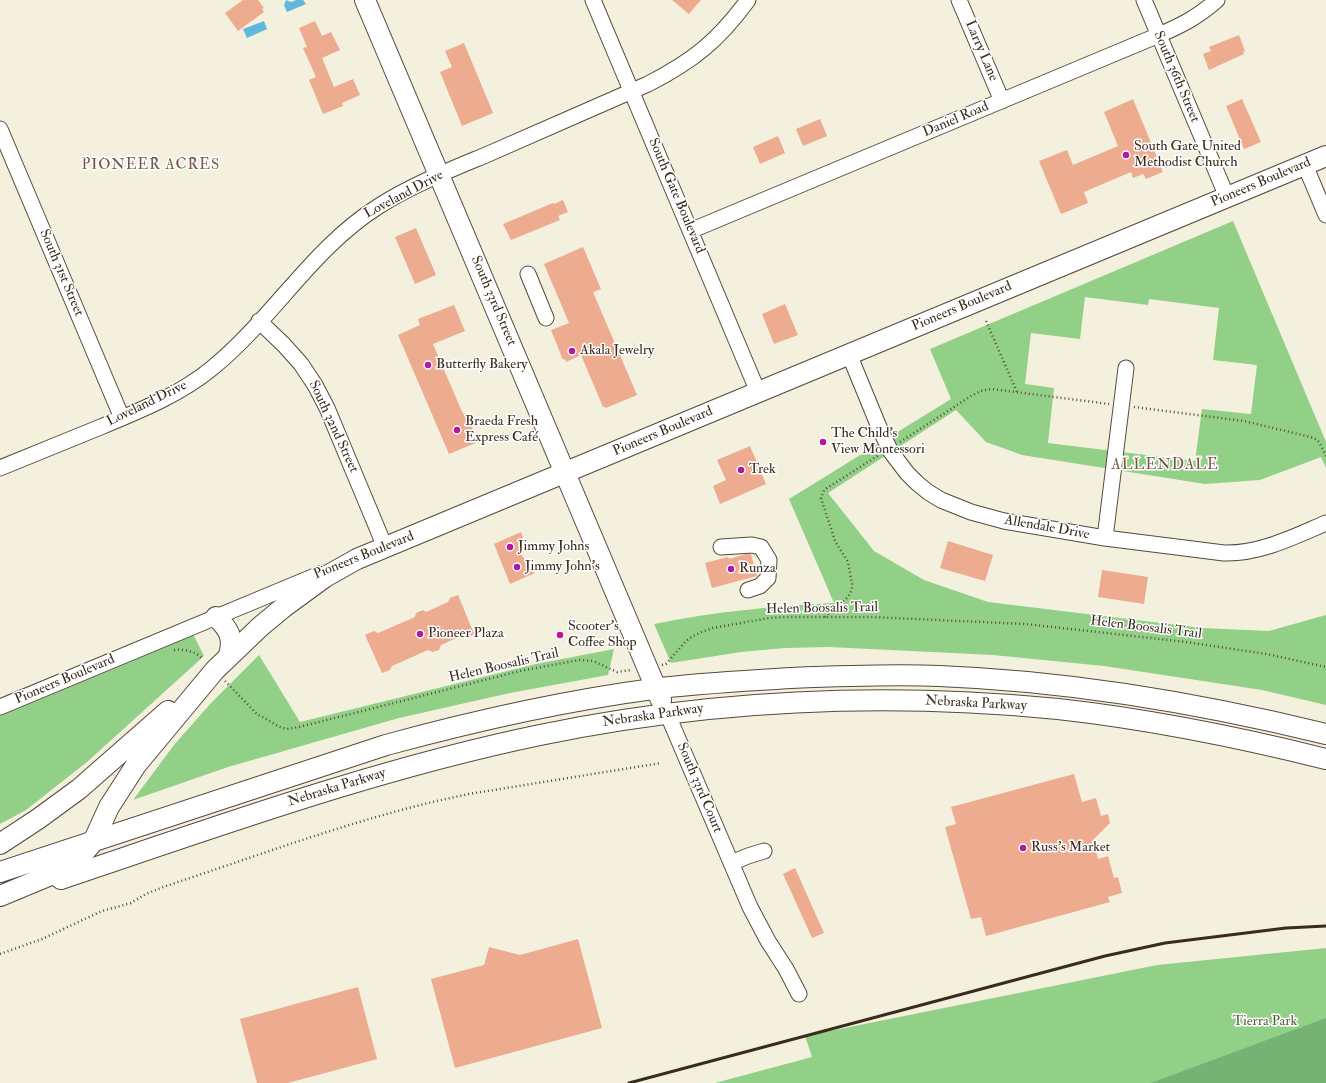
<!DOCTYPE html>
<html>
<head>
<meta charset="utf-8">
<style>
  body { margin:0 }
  canvas { display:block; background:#f4f0de }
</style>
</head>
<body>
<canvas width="1326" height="1083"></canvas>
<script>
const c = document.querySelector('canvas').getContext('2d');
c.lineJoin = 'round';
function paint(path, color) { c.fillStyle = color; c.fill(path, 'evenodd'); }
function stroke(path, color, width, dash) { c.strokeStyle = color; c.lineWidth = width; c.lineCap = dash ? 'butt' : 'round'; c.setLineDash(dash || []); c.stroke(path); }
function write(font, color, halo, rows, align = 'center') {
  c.font = font + ' "IM FELL Double Pica",serif'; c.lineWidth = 3; c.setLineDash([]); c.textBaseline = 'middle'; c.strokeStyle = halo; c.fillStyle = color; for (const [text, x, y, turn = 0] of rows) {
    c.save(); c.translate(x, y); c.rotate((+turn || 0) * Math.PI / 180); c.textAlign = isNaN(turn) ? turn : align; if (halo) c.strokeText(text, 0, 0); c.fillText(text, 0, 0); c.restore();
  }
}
paint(new Path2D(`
  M1233,221L1326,442V468L1321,457L1260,480L1205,484L1022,455L986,442L956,410L828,493L874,551L924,580L988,602L1202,628L1269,631L1326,615V705L1262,690L1104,666L993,655L829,647L785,648L741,652L671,663L654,624C713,612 774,606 834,603L789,499L951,399L930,349ZM1085,297L1148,305L1149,299L1219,308L1213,360L1257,365L1251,414L1202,409L1195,461L1048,443L1054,388L1025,384L1031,333L1080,339Z
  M190,628L204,656L87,762L26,810L0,824V707Z
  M614,649L608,675L510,693L399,718L228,767L133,800L174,745L211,703L259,655L300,722L536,664Z
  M1326,948V1083H715L812,1057L805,1036L1157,965Z`), '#92d087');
paint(new Path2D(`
  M1326,1018V1083H1151Z`), '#75b274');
paint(new Path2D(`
  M286,0L291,2L296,0H303L306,4L287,12L284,5Z
  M264,21L267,29L247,38L243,29Z`), '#62b7de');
paint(new Path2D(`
  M243,0H258L264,8L262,9L264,12L238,31L225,13Z
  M672,0H701L689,14Z
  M315,21L322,36L331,32L340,50L322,58L334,87L353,79L360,95L342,103L343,106L323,114L309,80L316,77L303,48L307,47L299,28Z
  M1239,35L1245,51L1243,52L1244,54L1209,70L1203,54L1211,51L1209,47Z
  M464,43L493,113L462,126L440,72L452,67L445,51Z
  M1133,99L1163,172L1146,179L1143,174L1133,178L1131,172L1084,192L1088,203L1061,214L1039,161L1067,150L1073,165L1118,146L1104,112Z
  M1242,99L1261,142L1244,149L1226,106Z
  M820,119L827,136L803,146L796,129Z
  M778,136L785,153L760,164L753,147Z
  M563,200L568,212L558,216L560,220L511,240L503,224L553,203L554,204Z
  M416,228L436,275L415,284L395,237Z
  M583,247L601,289L593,292L637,395L606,408L605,407H603L581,355L566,362L565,359L563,360L551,330L569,323L544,264Z
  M785,304L798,335L774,344L762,314Z
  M454,305L465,331L433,344L463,414L466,413L478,442L449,454L398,335L420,325L418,319Z
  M750,446L766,484L720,504L713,486L726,480L717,460Z
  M521,532L527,550L520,553L535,573L510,584L494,544Z
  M948,541L993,555L985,581L940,568Z
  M746,554H751L757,576L712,588L705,563L728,557L729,559Z
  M1102,570L1148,577L1144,604L1098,597Z
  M458,595L474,634L466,638L461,636L441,645L439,650L433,652L428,650L392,666L390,670L382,673L365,635L374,631L378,633L415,617L416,613L423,610L426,612L448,602L450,598Z
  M1074,774L1082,802L1096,798L1101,816L1108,814L1110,823L1093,840L1098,859L1108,856L1114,878L1118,877L1122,893L1108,897L1110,902L986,936L981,917L971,919L945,827L956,824L951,807Z
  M795,868L824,933L812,938L783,874Z
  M578,939L602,1028L455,1068L431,979L484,965L489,947L520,955Z
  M358,987L377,1059L288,1083H257L240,1019Z`), '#edab8f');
const minor = new Path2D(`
  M593,0L758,392
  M959,0L1002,101
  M1144,0L1227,197
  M0,129L122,418
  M1305,165L1326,215
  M690,231L1159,35C1182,25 1198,17 1217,0
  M528,274L546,318
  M259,321L284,345L301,364L315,385L327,408L385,547
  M849,354L879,427L891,452L907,473L917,483L928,492L941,500L971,512L1004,521L1105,538L1224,553C1260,554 1293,537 1326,523
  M0,468C34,454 69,440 103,426C141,410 179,395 211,369C272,320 312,248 379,206C412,185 450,170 486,155C540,131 594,108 648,84C693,61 718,41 748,0
  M1105,538L1126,368
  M721,547L752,545L761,547L769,560L768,578L760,586L748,590
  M0,707L322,573
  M667,713L750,907L768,941L786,969L799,994
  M731,863L748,856L764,851`);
const major = new Path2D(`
  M365,0L661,700
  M216,617C229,629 234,638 229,655
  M0,844L38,819L79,789L168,711
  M0,872L386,745C474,721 562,701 653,689C698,683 745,681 791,678C840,676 890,674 939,676C1070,681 1199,703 1326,734
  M61,879C219,826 376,769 540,735C710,700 885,692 1058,709C1148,719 1238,737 1326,759
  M0,896L53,874L67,867L81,856L93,842L109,807L136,765L215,670L261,626L284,607L325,577L357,559L1326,156`);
stroke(minor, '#57483b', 17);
stroke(major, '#57483b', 22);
stroke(new Path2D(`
  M986,321L1017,392
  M1134,407L1244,421L1294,433L1314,438L1319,442L1326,456
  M900,442L971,396L981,391L992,389L1109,404
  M825,617L848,597L852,590V584L848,562L835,541L821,498L824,490L879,455
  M174,650C185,649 195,651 203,659
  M662,665L666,664L686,641L693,636L702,632L713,628L769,618L786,617H872L1026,624L1186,642L1267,654L1326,667
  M225,681L257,714L280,727L287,729L299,727L520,671L579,660L593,661L617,672L632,670
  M0,954L42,939L102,911L131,903L146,894L166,886C266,853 365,815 469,794L661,763`), '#57483b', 2.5, [1, 3]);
stroke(minor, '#fff', 15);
stroke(major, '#fff', 20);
stroke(new Path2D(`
  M629,1083L1105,956L1165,943L1286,928L1326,926`), '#3b2a1e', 3);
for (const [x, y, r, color] of [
  [1126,155,4,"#b5179e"],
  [572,351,4,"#b5179e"],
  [428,365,4,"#b5179e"],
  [457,430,4,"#b5179e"],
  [823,442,4,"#b5179e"],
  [741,470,4,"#b5179e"],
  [510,547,4,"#b5179e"],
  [517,567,4,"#b5179e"],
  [731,569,4,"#b5179e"],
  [420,634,4,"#b5179e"],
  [560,635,4,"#b5179e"],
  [1023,848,4,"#b5179e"]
]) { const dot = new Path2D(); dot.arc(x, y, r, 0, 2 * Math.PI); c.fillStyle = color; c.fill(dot); stroke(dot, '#fff', 1.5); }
write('14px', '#3b2a1e', '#fff', [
  ["Larry Lane",981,51,67],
  ["South 36th Street",1176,77,67],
  ["Daniel Road",956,120,-23],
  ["Pioneers Boulevard",1261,183,-23],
  ["Loveland Drive",404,195,-28],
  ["South Gate Boulevard",676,196,67],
  ["South 31st Street",61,273,67],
  ["South 33rd Street",493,301,67],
  ["Pioneers Boulevard",962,307,-23],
  ["Loveland Drive",147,404,-26],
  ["South 32nd Street",333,427,65],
  ["Pioneers Boulevard",663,432,-23],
  ["Allendale Drive",1047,528,10],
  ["Pioneers Boulevard",364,556,-22],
  ["Helen Boosalis Trail",822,609,-1],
  ["Helen Boosalis Trail",1146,628,7],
  ["Helen Boosalis Trail",504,666,-13],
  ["Pioneers Boulevard",65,680,-23],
  ["Nebraska Parkway",976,704,3],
  ["Nebraska Parkway",653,716,-8],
  ["Nebraska Parkway",337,788,-17],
  ["South 33rd Court",699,788,67]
]);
write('14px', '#3b2a1e', '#fff', [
  ["South Gate United",1134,147],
  ["Methodist Church",1134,163],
  ["Akala Jewelry",580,351],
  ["Butterfly Bakery",436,365],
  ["Braeda Fresh",465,422],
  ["Express Café",465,438],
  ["The Child's",831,434],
  ["View Montessori",831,450],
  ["Trek",749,470],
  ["Jimmy Johns",518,547],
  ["Jimmy John's",525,567],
  ["Runza",739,569],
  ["Scooter's",568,627],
  ["Coffee Shop",568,643],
  ["Pioneer Plaza",428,634],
  ["Russ's Market",1031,848]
], 'left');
write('14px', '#555c3e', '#fff', [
  ["Tierra Park",1265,1022]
]);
c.letterSpacing = '1px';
write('15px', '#795746', '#fff', [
  ["PIONEER ACRES",151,166],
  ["ALLENDALE",1165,466]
]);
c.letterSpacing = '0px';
</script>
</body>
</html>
